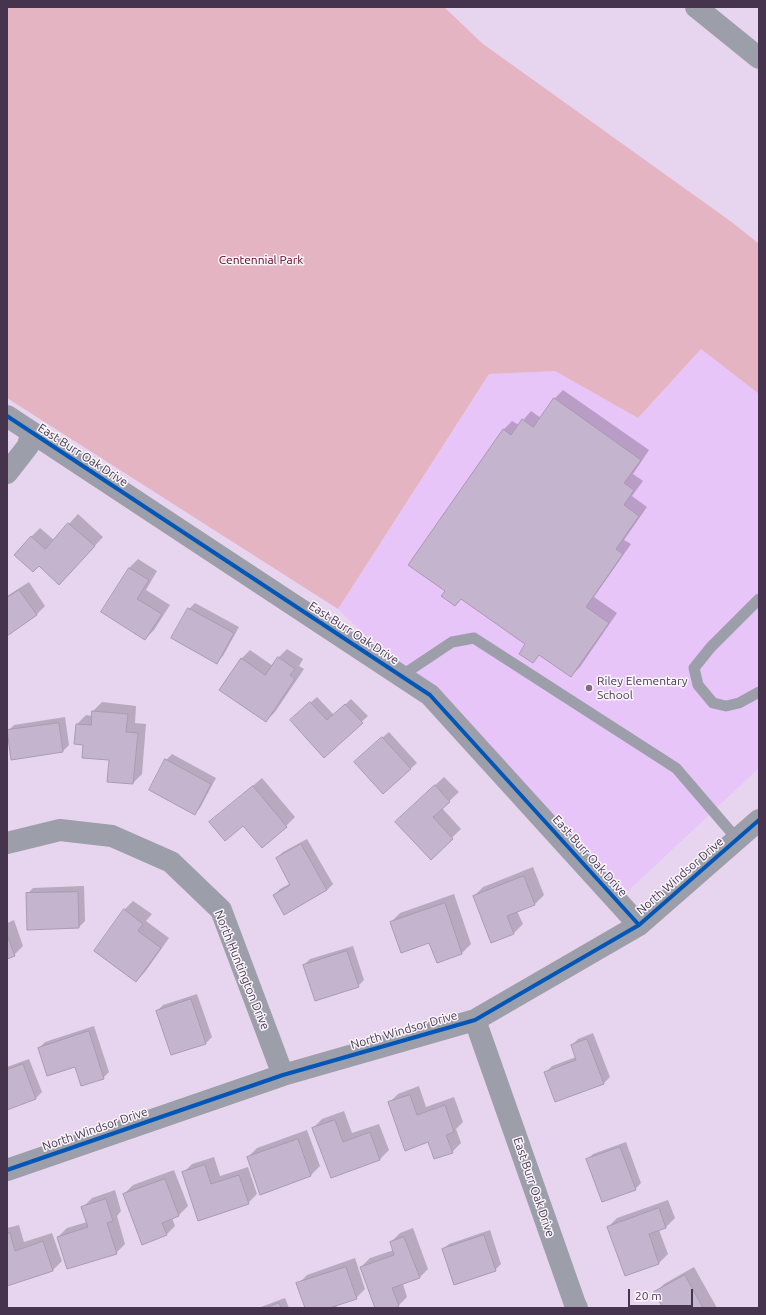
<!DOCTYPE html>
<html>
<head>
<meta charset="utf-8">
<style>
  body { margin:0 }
  #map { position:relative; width:766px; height:1315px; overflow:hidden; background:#e7d4ef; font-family:Ubuntu,sans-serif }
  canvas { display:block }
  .frame { position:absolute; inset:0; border:8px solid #46344e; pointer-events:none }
  .scale { position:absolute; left:628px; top:1289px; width:65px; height:18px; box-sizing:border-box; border:2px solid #46344e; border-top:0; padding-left:5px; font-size:12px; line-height:14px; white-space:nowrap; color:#46344e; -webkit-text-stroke:3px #fbf6fd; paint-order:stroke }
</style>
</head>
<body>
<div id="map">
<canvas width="766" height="1315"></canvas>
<div class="frame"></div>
<div class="scale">20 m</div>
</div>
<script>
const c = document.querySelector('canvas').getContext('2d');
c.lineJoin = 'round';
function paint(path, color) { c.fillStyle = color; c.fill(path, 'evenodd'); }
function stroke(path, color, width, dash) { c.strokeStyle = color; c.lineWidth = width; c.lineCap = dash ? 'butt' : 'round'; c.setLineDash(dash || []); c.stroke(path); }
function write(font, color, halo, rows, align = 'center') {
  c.font = font + ' Ubuntu,sans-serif'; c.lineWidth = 3; c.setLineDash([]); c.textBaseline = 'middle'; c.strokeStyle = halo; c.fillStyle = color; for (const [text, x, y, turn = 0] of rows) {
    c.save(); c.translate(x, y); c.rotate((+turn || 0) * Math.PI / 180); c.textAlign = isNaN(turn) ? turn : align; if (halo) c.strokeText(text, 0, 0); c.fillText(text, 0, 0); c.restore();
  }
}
paint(new Path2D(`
  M701,349L759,394V768L628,891L338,609L489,374L555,371L638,418Z`), '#e8c5f8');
paint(new Path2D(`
  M7,7H444L483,44L733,223L759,244V394L701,349L638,418L555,371L489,374L338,609L7,398Z`), '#e4b4c2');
paint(new Path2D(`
  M563,390L649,450L633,474L643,481L632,496L647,507L624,540L631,544L594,597L617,613L580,667L571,676L540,654L533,662L526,644L462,598L455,605L446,591L503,430L512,421L519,425L531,411L541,418L554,399Z
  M78,514L103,537L59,584L39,565L31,537L40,528L54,540Z
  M138,559L157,571L146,590L170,605L154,630L145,639L129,568Z
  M29,582L45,606L36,615L7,634V596Z
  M195,603L239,627L223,656L217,662L189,609Z
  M287,649L303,659L299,666L304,669L275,712L266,721L241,659L250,650L273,666L278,658Z
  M317,697L334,715L351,699L368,716L324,756L297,714Z
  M102,702L136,706L135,723L146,724L142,774L133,783L110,759L84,744L77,724L86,715L93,716V711Z
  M65,717L69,745L63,751L8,731L14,725Z
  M389,732L417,763L383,793L361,756Z
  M172,754L216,778L200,808L194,814L166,760Z
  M444,777L459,792L442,808L461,829L431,858L405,813Z
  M262,778L295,817L286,826L243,824L220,814Z
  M307,839L333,884L327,890L274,895L280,889L291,883L277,858L283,852Z
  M533,867L544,895L535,904L517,911L523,924L514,933L492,942L474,896L483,887Z
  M84,886L85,921L79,927L27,894L33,888Z
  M454,894L471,944L462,953L430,941L391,922L400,913Z
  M133,901L152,914L146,921L169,938L145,972L136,981L124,910Z
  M14,920L23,946L14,955L7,958V923Z
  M353,946L364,980L358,986L304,965L310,959Z
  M197,994L212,1037L206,1043L157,1011L163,1005Z
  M94,1026L109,1072L103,1078L39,1048L45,1042Z
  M593,1033L610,1077L604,1083L546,1072L552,1066L576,1057L572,1045L578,1039Z
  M29,1059L42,1092L36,1098L7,1109V1067Z
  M419,1086L426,1107L454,1097L463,1122L456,1129L461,1143L452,1152L429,1141L389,1103L398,1094Z
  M344,1111L352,1133L379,1124L389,1150L380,1159L331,1177L313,1128L322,1119Z
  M307,1130L320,1166L311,1175L248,1157L257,1148Z
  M626,1142L641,1183L635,1189L587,1160L593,1154Z
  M214,1157L220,1176L248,1167L257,1194L248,1203L183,1173L192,1164Z
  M174,1170L188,1206L179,1215L172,1218L175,1226L166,1235L124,1194L133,1185Z
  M115,1190L121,1211L117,1216L125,1244L116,1253L58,1237L67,1228L87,1222L83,1207L92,1198Z
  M668,1200L675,1218L666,1227L659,1230L668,1254L659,1263L608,1227L617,1218Z
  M19,1225L24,1242L52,1233L62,1261L53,1270L7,1285V1228Z
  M413,1228L428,1269L419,1278L403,1284L407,1297L398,1306L392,1308H376L361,1267L370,1258L394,1250L391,1242L400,1233Z
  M490,1230L501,1264L495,1270L443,1249L449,1244Z
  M355,1258L365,1289L356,1298L336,1304L337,1308H306L298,1284L307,1275Z
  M694,1267L717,1308H664L655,1293L664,1284Z
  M285,1298L289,1308H258Z`), '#0003');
const building = new Path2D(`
  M554,398L641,460L624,483L634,490L624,505L639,516L616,549L623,554L586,607L609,623L571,677L539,655L533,663L519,654L525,644L461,599L455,606L441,596L445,591L408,565L503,429L511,435L522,419L533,427Z
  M68,523L95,546L59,585L39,566L33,572L14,555L31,536L45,549Z
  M129,568L149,580L137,599L162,614L145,640L101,612Z
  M19,590L37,615L7,636V598Z
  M188,608L234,633L217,664L171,638Z
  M278,657L295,669L290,675L295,679L266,722L219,690L241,658L265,675Z
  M310,702L327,720L345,704L363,723L324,758L290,720Z
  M92,711L128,714L126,732L138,733L133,784L107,782L109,760L82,758L83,745L74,744L76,724L91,725Z
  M59,723L63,752L11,760L7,730Z
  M382,737L411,769L383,794L354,762Z
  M165,759L211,784L195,815L149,790Z
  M435,785L450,802L433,817L453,839L431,860L395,822Z
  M253,786L287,827L262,848L243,826L225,841L209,822Z
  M301,844L327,890L284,915L273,895L290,885L276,858Z
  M524,876L535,905L507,916L514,934L491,943L473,896Z
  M78,892L79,928L27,930L26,893Z
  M445,903L462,954L437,963L429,943L401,953L390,922Z
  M124,909L143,924L138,931L161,948L136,982L94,951Z
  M7,935L15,956L7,959Z
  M347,951L359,987L315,1001L303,965Z
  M191,999L206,1044L171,1055L156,1011Z
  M89,1031L104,1079L81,1086L75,1067L47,1076L38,1048Z
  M587,1039L604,1084L555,1102L544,1072L576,1060L571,1045Z
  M23,1064L36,1099L7,1110V1070Z
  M410,1095L417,1115L445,1105L454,1132L446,1135L453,1153L434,1159L428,1142L405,1151L388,1102Z
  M335,1120L343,1142L370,1132L380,1160L331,1178L312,1128Z
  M298,1139L311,1176L260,1195L247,1157Z
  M620,1147L636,1190L602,1202L586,1159Z
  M205,1165L211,1184L239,1175L249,1204L198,1221L182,1172Z
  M165,1179L179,1216L162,1223L167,1235L142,1245L123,1194Z
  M106,1199L113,1221L107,1223L117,1254L67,1269L57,1237L88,1227L81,1207Z
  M659,1208L666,1228L649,1234L659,1264L625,1276L607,1227Z
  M10,1233L15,1251L43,1241L53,1271L7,1286V1234Z
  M484,1235L496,1271L454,1285L442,1249Z
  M404,1237L420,1278L392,1288L399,1306L395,1308H375L360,1267L394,1255L390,1242Z
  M346,1267L357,1299L329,1308H305L296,1283Z
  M685,1275L703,1308H663L654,1292Z
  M279,1303L281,1308H266Z`);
paint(building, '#c5b4cd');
stroke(building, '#aa9ab1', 1);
stroke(new Path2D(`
  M759,599L711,647L694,668L698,685L713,703L726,706L739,703L759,692
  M401,676L452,642L474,638L676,768L737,839`), '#9c9ea9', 11);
stroke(new Path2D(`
  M696,7L759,58
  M7,416L430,695L639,925
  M7,473L28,446L31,433
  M7,843L60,830L112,836L171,862L221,910L283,1075
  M475,1020L575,1304L577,1308
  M7,1170L283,1075L475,1020L639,925L759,820`), '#9c9ea9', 22);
stroke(new Path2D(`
  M7,416L430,695L639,925
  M7,1170L283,1075L475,1020L639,925L759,820`), '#0057b8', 4);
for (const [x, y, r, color] of [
  [589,688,4,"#7e6c86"]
]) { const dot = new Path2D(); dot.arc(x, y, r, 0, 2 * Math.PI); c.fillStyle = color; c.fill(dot); stroke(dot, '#fbf6fd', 1.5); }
write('12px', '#560018', '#fbf6fd', [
  ["Centennial Park",261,260]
]);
write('12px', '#46344e', '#fbf6fd', [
  ["East Burr Oak Drive",83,455,33],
  ["East Burr Oak Drive",354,633,33],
  ["East Burr Oak Drive",590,856,48],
  ["North Windsor Drive",680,876,-41],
  ["North Huntington Drive",242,970,68],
  ["North Windsor Drive",404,1030,-16],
  ["North Windsor Drive",95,1129,-19],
  ["East Burr Oak Drive",534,1187,71]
]);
write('12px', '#46344e', '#fbf6fd', [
  ["Riley Elementary",597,681],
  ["School",597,695]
], 'left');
</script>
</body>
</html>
